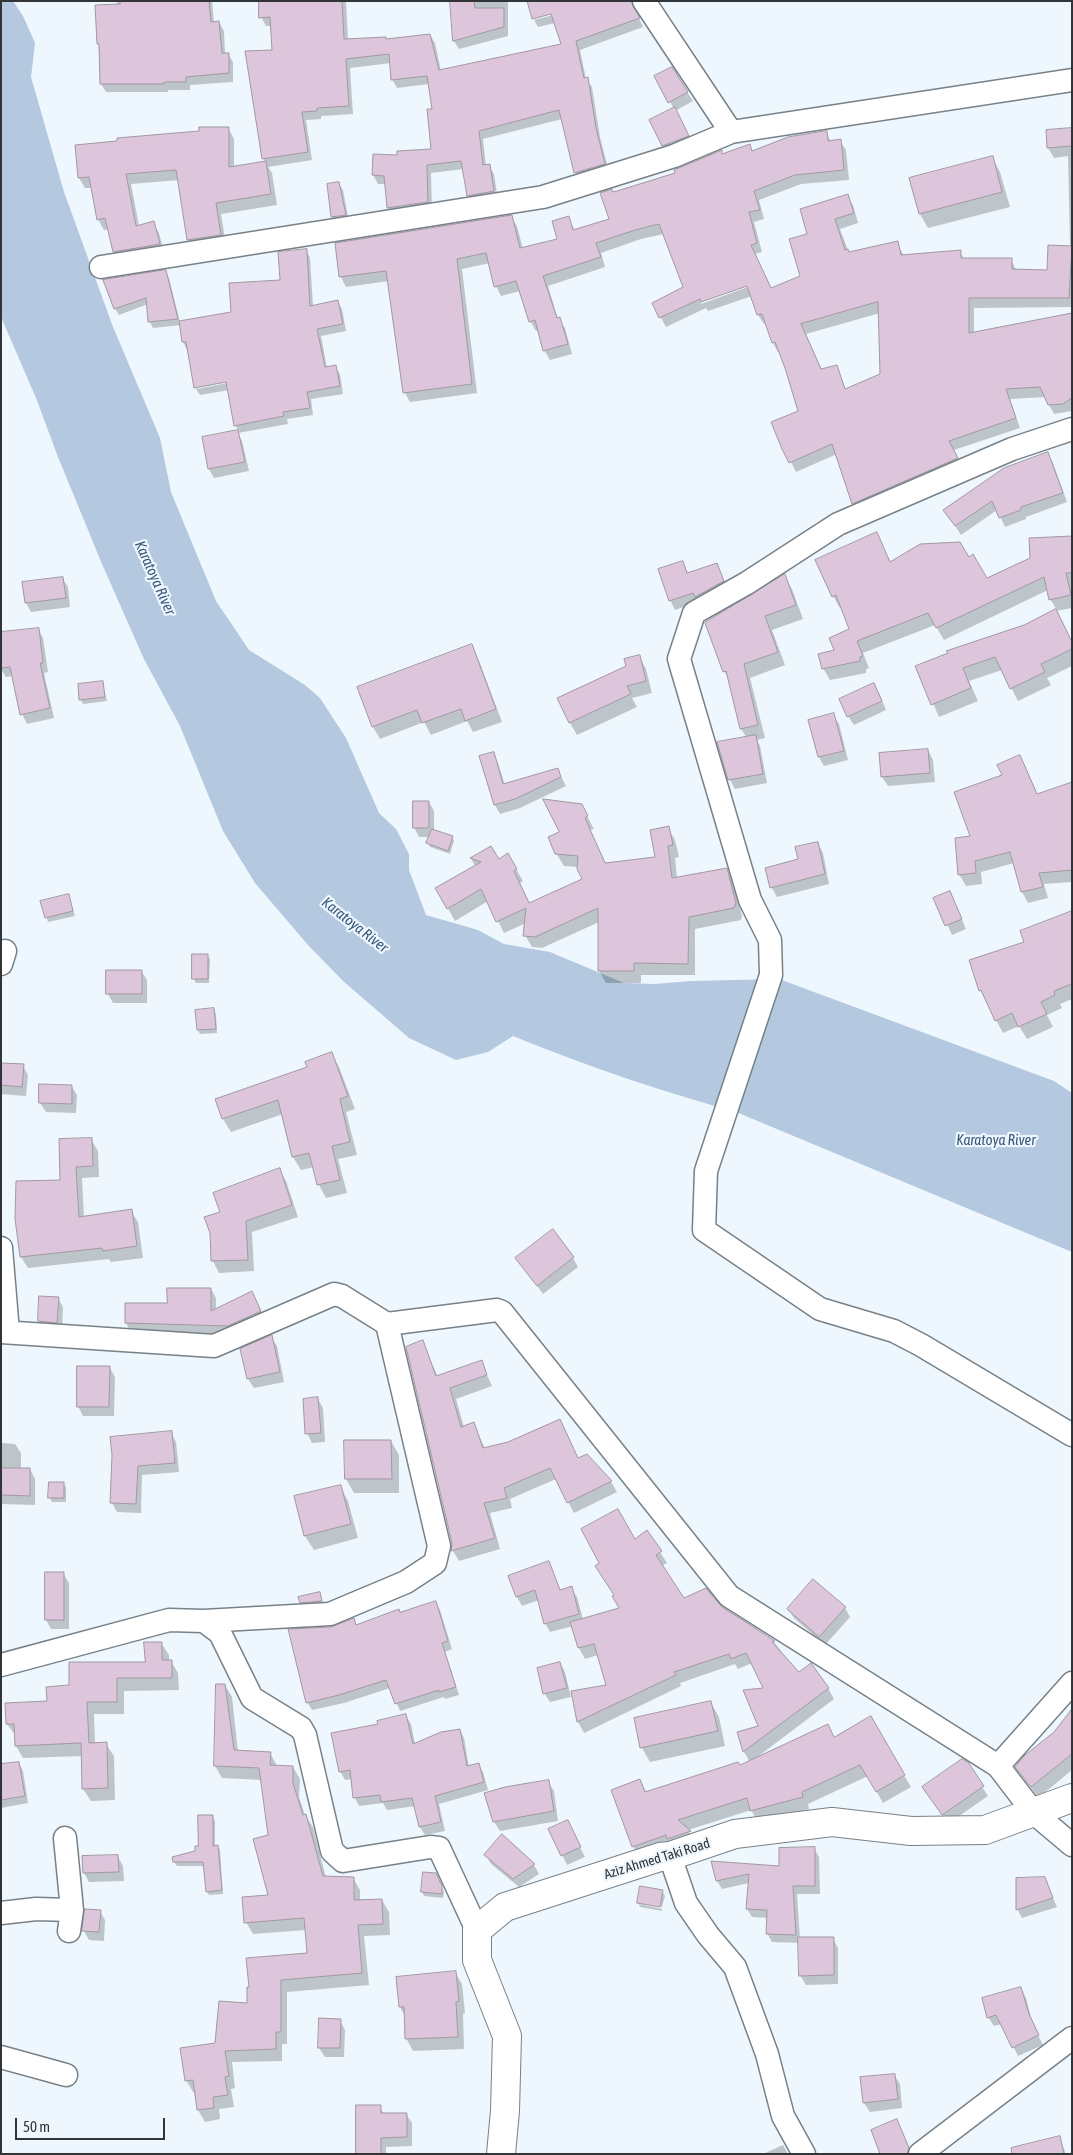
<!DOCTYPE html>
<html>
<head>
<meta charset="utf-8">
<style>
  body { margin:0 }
  #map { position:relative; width:1073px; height:2155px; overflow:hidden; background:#eef7fd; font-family:"Asap Condensed",sans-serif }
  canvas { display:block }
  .frame { position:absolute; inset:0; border:2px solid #313538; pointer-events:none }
  .scale { position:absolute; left:15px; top:2118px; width:150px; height:22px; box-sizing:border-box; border:2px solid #313538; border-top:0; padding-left:6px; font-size:15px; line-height:18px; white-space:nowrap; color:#313538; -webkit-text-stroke:4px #eef7fd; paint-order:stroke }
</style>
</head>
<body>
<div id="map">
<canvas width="1073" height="2155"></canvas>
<div class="frame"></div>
<div class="scale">50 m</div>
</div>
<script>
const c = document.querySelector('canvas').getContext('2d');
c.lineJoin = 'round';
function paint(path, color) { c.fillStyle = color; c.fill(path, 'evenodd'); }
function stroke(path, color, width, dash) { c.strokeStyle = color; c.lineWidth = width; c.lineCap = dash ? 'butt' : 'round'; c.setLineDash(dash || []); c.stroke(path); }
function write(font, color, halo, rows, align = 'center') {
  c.font = font + ' "Asap Condensed",sans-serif'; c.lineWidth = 4.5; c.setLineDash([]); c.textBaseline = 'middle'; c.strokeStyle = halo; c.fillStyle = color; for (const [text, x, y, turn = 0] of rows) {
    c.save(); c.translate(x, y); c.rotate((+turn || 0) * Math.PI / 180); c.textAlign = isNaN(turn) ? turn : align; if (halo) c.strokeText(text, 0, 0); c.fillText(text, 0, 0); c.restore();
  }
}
paint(new Path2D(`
  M1,1H13L23,16L35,43L31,77L64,192L113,327L160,438L171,492L216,601L249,650L305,685L320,698L346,738L379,813L396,829L409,854V870L426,915L478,930L504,944L550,952L624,983L654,984L691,981L779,979L1054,1081L1072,1093V1252L736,1112C661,1091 586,1066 513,1036L488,1052L456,1060L409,1038L343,981L308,945L255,883L223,831L180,726L144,659L102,564L58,457L36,398L1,317Z`), '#b4c8e0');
paint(new Path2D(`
  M117,1H212L214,23L219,22L224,31L225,54H228L233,62V82L190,85V90H168V92H106L101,84L96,6H116Z
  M260,1H346L348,40H386L430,35L435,43L441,71L562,45L555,23L538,27L534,20L557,14V11L534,18V19L528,1H631L643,27L580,50L586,79L592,87L600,137L609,172L580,181L576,173L562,119L483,139L486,166H489L494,174L498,200L473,204L468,195L464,169L431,173L432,210L393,216L388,208L386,184H378L373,175L374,155L398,156L433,150V110L429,84L397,88L392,79L391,63L350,68L353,114L321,116V119L306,120L312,160L268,167L272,173L277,205L221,214L226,245L194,250L188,240L179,180L131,184L139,226L153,223L159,233L165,255L120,262L114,251L109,229L104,230L98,219L92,188H85L79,178L228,128L234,139V167L265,162L263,158L274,51L271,26H266L261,17Z
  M451,1H508V36L459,49L454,41Z
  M656,77L687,92L693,101L675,111L693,145L668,155L663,146L674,109Z
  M1072,130V307L974,308V333L1072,314V411L1054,414L1045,397L1010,399L1020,428L954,450L963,468L858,513L853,503L837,454L796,472L791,462L800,411L780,352H778L773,343L766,323L764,324L758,315L752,296L708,311L706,308L666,327L653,303L685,288L664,234L641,239L601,253L605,267L548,286L558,319L565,328L572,354L550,360L544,350L539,330L536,331L530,321L520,291L501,296L496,286L490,263L462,269L477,393L410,402L405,393L389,281L346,287L341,277L336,244L511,217L517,226L523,249L559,240L569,218L575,231L611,220L613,194L677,174L721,152L723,155L749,146L753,152L826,132L831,142L840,141L846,150L849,180L801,184L759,200L764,219L754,222L762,252L755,254L772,289L802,276L809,235L847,196L853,205L858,223L840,229L849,253L897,243L904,256L960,252L964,259H1011L1016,270L1049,271L1070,247L1068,156L1054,158L1048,148ZM752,283L753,285L701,304V301ZM880,313L882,375L846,390L836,366L822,370L806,334Z
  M992,157L1000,172L1010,207L928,228L920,214Z
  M338,183L343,190L349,222L337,224L332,217L328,185Z
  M306,250L310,258L313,306L338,302L342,309L346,331L321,336L327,368L335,367L340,374L343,394L311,399L313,415L287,419L288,424L238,433L242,441L249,471L214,478L209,469L203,438L239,431L235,425L229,390L200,395L196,389L233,382L232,380L196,386V389L187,350L183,342L181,325L153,328L150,322L148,304L119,315L115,309L165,271L169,278L180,322L232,313L281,281Z
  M1047,453L1053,463L1067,502L1026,517V519L1005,527L997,510L961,535L945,510Z
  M876,534L891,563L969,558L986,580L1072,538V608L1056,611L1072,642V666L1047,678L1051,685L1018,701L1002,670L969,681L978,701L939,717L917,667L1024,626L1057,610L1050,599L1048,590L944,640L935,625L863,653L869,668L866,669V673L830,680L823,668L851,630L842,607L840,608L833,596L817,560Z
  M682,562L688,573L717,564L728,591L675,610L670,600Z
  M784,576L792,589L803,619L772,630L785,665L750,678L765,738L757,740L760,746L767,783L735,789L730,780L747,738L741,729L730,681L724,671Z
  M62,578L68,587L70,607L31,612L26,603Z
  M38,629L43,638L48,672L44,673L54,718L27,724L22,714L13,676L6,677L1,669V634Z
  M471,646L478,658L502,722L473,732L467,721L431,735L424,722L380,739L373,727Z
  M639,656L646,669L652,693L632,698L637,707L577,735L570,723Z
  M102,682L107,701L83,704L81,700Z
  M879,693L886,710L854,725L848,716Z
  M833,715L839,724L848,760L824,766L819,757L810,721Z
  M928,750L933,760L935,782L888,786L882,777Z
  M493,753L498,763L505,785L557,769L566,786L520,808L500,814L495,805Z
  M1020,756L1038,795L1072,783V882L1044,884L1048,898L1028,903L1022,892L1014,863L981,872L982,884L966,886L959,874L972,837L1003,776Z
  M429,802L434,811V831L452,837L454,841L450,854L430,847L428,843L430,837H419L414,827Z
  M581,805L594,829L590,830L606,864L657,858L668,828L675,840L679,857L675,858L677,878L726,869L733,881L742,916L741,920L695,929V975H641V983H606L599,971V922L542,948L532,947L525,935L526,923L504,933L488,901L455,921L437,889L476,867L471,859L491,848L498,860L508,855L523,881L520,883L530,904L584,880L579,867L564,866L556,853L560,833Z
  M818,843L823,853L829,884L777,897L772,888Z
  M950,892L966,929L952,935L935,898Z
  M70,900L75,916L48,922L42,902Z
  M1072,915V999L1060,1004L1062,1008L1047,1015L1053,1027L1027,1039L1019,1026L1003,1033L980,990L971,961L1026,943Z
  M207,955L210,959L209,983H196L193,978Z
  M141,971L147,980V1003H113L108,994Z
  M214,1010L216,1014L217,1033L200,1034L198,1030Z
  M331,1054L339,1067L355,1109L346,1112L357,1155L338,1159L347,1193L326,1198L319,1185L314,1167L301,1170L293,1157L283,1114L231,1132L223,1119L217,1099L309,1068Z
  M1,1064L23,1066L28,1075L26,1096L1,1094Z
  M40,1086H71L77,1095L76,1113L46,1112L40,1103Z
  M91,1139L98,1151L99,1177L82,1178L84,1217L131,1211L138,1222L143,1258L111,1262L109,1259L28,1268L21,1257L17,1219L61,1181Z
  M279,1170L286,1181L298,1217L252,1232L254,1271L219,1273L213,1261L211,1233L221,1212Z
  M517,1258H573L578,1267L543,1294Z
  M211,1289L216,1298V1310L256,1302L265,1321L233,1335L131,1332L126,1323V1304L168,1305Z
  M58,1298L63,1307L62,1331L44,1330L39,1321Z
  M271,1337L277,1346L284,1382L254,1388L248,1379L242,1350Z
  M422,1342L438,1377L481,1362L492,1386L456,1399L464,1427L474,1424L485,1449L509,1443L560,1421L578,1460L587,1456L611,1482L617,1492L574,1513L556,1479L510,1499L512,1508L490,1513L500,1549L459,1561L453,1551V1543Z
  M110,1368L115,1377L114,1416H83L78,1406Z
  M318,1399L323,1408L325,1442L312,1443L307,1433Z
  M171,1433L176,1442L179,1472L142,1475L141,1513L117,1512L112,1503L113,1455Z
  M346,1441H391L399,1455V1493H354L346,1479Z
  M1,1443L15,1444L21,1453V1469H30L35,1479V1505L1,1504Z
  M63,1483L66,1487V1502H52L50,1498Z
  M340,1486L348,1501L358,1538L314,1550L305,1536Z
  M647,1532L667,1563L661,1566L683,1600L721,1608L774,1642L798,1673L828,1688L834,1699L756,1758L835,1739L870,1718L911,1787L883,1803L868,1776L808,1804L809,1809L758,1822L751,1810L688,1830L696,1843L640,1858L633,1846L640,1781L647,1793L740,1767L750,1762L744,1752L738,1733L759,1727L765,1689L752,1663L738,1669L735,1664L680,1683L681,1686L584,1733L578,1722L573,1692L607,1686L598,1655L585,1659L579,1648L573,1626L550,1632L545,1623L539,1600L522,1606L517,1597L549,1563L561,1591L571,1588L577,1597L583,1619L621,1609L635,1540Z
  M63,1573L69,1583V1629H51L46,1620Z
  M319,1593L324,1605L303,1606L301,1602Z
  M435,1602L440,1610L452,1649L445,1652L459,1695L445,1699L444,1697L400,1711L390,1688L344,1703L312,1710L307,1702L331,1628L353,1620L357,1626Z
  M845,1608L850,1617L825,1645L794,1618L788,1609Z
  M161,1643L169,1655V1661H171L178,1673L179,1690L124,1691V1714H94L95,1744H106L114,1756L115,1800L91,1801L83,1789V1756L23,1758L16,1746V1736L7,1724L48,1702L71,1687L146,1663Z
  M560,1663L565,1672L571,1697L550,1702L544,1693Z
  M218,1685H225L232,1697L238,1752L270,1753L277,1766L293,1767L300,1779L299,1797L305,1815L313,1827L326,1878H353L360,1890V1901L382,1900L389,1912L390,1935L364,1936L369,1985L287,1992V2044H282V2061L232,2062L235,2088L231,2089L234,2107L219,2109L220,2119L205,2122L198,2110L196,2092H193L186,2080L248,2004L308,1954L306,1930L253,1934L246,1922L269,1896V1836L262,1780L222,1778L215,1766Z
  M711,1703L719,1717L725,1746L650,1762L642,1748L635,1719Z
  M1072,1711V1770L1038,1798L1017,1767L1055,1733Z
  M406,1716L411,1724L415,1744L460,1730L464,1738L469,1767L478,1764L483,1772L488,1790L439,1804L445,1831L425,1835L420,1827L416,1806L387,1810L383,1803L359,1806L355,1798L352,1779L345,1780L340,1771L380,1725Z
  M19,1763L23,1771L28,1803L1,1808V1765Z
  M967,1763L988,1796L949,1823L929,1796Z
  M548,1782L554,1791L558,1821L500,1831L494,1822Z
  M212,1816L215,1821V1847L218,1846L220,1850L223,1894L209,1895L207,1891L205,1866H177L174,1862L196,1852Z
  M550,1830H571L585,1857L567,1865Z
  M814,1848L819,1857L820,1894H797L800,1939H833L838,1948V1984L806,1985L800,1975V1943L772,1942L767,1933L768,1918L752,1917L747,1909L749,1883L722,1889L717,1881L713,1862L781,1867Z
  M486,1855L534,1865L539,1874L519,1887L491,1864Z
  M118,1857L123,1866L124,1881L89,1882L84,1873Z
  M1044,1878L1057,1907L1022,1918L1017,1909Z
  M438,1879L444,1892L443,1898L424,1896L422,1892Z
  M662,1891L665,1896L662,1907L639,1902V1904L662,1909V1911L640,1907L638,1902Z
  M100,1911L105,1920L104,1941L89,1940L84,1931Z
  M455,1972L462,1984L465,2013L463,2014L464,2049L413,2051L406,2038L405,2016L400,2007L397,1979Z
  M1021,1988L1026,1998L1033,2025L1043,2045L1018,2056L1002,2024L994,2026L988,2017Z
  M340,2020L345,2030L344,2057H325L319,2048Z
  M894,2075L900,2084L902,2108L870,2112L864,2103Z
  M380,2107L384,2114H406L412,2123V2146L386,2147V2154H357Z
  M897,2121L912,2154H882Z
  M1059,2137L1066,2154H1032Z
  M783,2145L788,2154H763Z`), '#0003');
const building = new Path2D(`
  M120,1H209L211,22L219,21L222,53H229V73L186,77V82H164V84H100L99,44H97L95,5L120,4Z
  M259,1H342L344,39L386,37V39L430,34L439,70L561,44L551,14L532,19L527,1H631L640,18L576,41L584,78L588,77L596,128L605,164L574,173L559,110L479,131L483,165L490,164L494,191L467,196L461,161L427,165L428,202L387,208L384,176L372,175L373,154L397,155V151L431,149L427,109H432L427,76L391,80L389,54L346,59L349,106L317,108V111L302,112L308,152L262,159L245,51L272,50L270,17L259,18Z
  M450,1H474L475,8H504V27L453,41Z
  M672,67L688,92L668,103L654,76Z
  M675,107L689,136L662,146L649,120Z
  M199,127H229V167L266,161L271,194L216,203L221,235L187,240L176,170L126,174L136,226L154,221L160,244L113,252L105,218L97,220L89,177L78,178L75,145L117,141V138L199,131Z
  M1072,128V146L1047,148L1046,130Z
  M827,131L828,141L841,139L844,170L795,175L754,191L760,210L749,212L757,243L751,245L771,288L800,276L789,239L807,234L800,209L848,194L854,213L835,219L845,250L848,249L849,252L898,241L901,255L961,250V258H1012V269L1047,270L1048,245L1072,246L1069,298H969V333L1072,313V398L1063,404L1048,405L1040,387L1006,389L1016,418L949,441L958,458L852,504L832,444L789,463L782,449L771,422L798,411L785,368L775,342L772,343L762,314L757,315L747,286L701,302L700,299L659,318L652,303L683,287L659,224L635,230L596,243L601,257L543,276L557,318L560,317L568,344L543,351L535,320L529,322L516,281L494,287L486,253L457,259L472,384L403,393L386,271L339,277L335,243L512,215L520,248L557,239L552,221L569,216L573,230L609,219L600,193L612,189V192L617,191L675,173L674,170L722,150V154L750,144L752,151L788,137ZM878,302L880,374L845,389L837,365L821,369L801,324Z
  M993,156L1002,192L919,214L909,178Z
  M339,182L346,215L331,217L327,184Z
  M307,249L310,306L338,300L343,324L317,329L325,367L336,365L340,386L307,392L310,408L283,412L284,416L234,426L226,382L194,388L186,342H182L179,321L231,312L229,283L280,280L278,252Z
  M166,270L178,319L148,322L146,298L114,309L103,280Z
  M238,430L245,462L208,469L202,437Z
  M1048,452L1063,493L1021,507V510L999,518L992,501L955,526L943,510L1004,468Z
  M877,532L890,562L920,544L960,542L969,557L973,554L987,578L1030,558L1029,538L1072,536V573H1066L1071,595L1049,600L1044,577L936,628L928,613L857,641L863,656L860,657V661L822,669L818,654L834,650L829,638L849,629L836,595L832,597L815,560Z
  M683,561L687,573L717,563L724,581L695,597L693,593L669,601L658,569Z
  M785,574L796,605L765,616L778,652L744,664L758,725L740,729L726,671L723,672L705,623Z
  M63,577L66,598L25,603L22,582Z
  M1056,609L1072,642V649L1041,664L1045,672L1010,689L995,657L963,668L971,688L931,705L915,666L948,653L946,651L1024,625Z
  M39,628L43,663H40L50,708L20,715L10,667L1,668V632Z
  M472,644L496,709L465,721L461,709L422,723L417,710L372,727L357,687Z
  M640,655L646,681L627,686L631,694L569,723L557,698L626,666L624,659Z
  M103,681L105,697L79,700L78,684Z
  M874,683L882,701L847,717L839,699Z
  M834,713L844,751L818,757L808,720Z
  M756,735L763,774L728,780L717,742Z
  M928,749L930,773L881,777L879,753Z
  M494,752L503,784L558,768L561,777L515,799L494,805L479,756Z
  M1020,755L1037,794L1072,782V870L1039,873L1043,887L1021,892L1010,852L975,861L976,873L958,875L955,838L970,836L954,792L1002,775L997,765Z
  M543,799L582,804L588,816L585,818L605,863L655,857L650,830L669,826L673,845L668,846L672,878L727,868L736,903L734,908L689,917L688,964L634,963V971H598V908L535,937L523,936L526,908L496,922L481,889L447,909L435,888L481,862L470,858L491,846L499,859L508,853L517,869L514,871L529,903L582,879L577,869L578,856L555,854L548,837L559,832Z
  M413,801H429V828H413Z
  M432,829L453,836L448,851L426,843Z
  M818,842L825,874L770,888L765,868L798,859L795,847Z
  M950,891L962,919L945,926L933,898Z
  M69,894L73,911L45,918L40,901Z
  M1072,911V984L1054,991L1055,995L1041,1002L1047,1014L1018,1027L1012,1013L995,1021L981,990L979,991L969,960L1024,942L1020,931Z
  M192,954H208V979H192Z
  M106,970H142V994H106Z
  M214,1008L216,1029L197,1030L195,1010Z
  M332,1052L348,1096L340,1099L350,1142L332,1146L340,1180L317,1185L309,1153L292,1157L278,1100L222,1119L215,1099L307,1067L305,1062Z
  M1,1063L24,1064L22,1087L1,1085Z
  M39,1084L72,1085V1104L39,1103Z
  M92,1138L93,1166L76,1167L79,1217L132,1209L137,1246L103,1251L102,1248L20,1257L15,1219L16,1181L60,1180L59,1139Z
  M280,1168L292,1205L246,1221L248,1260L211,1261L210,1233L204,1217L220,1212L213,1193Z
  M553,1229L574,1257L537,1286L515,1258Z
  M167,1288H211V1311L252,1291L261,1311L228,1326L125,1323V1303H167Z
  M39,1296L59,1297L57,1323L38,1321Z
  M272,1335L280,1372L247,1379L240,1349Z
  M423,1340L436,1376L482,1360L487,1375L450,1388L461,1427L474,1422L483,1448L508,1442L560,1419L578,1458L587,1454L612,1481L567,1503L550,1468L504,1488L507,1498L484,1503L495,1538L451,1551L452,1543L406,1347Z
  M77,1366H110L109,1407H77Z
  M318,1397L321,1433L305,1434L303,1399Z
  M172,1431L175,1463L138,1466L136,1504L110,1503L112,1455L110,1437Z
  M344,1440H391L392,1479H345Z
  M1,1468H30V1496L1,1495Z
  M49,1482H64V1498H48Z
  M341,1485L351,1524L304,1536L294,1496Z
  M618,1509L635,1539L647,1530L662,1551L656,1555L684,1598L706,1588L722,1607L775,1641L772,1642L799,1672L811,1663L829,1688L743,1752L737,1732L758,1726L743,1690L763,1688L746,1653L731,1659L729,1654L674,1672L676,1675L577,1722L571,1691L606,1685L594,1644L578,1648L570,1622L619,1608L612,1596L614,1595L595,1566L599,1563L581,1529Z
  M549,1561L560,1590L572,1586L579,1614L544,1624L535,1590L516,1597L508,1576Z
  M45,1572H64V1620H45Z
  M813,1579L846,1607L819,1637L787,1609Z
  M320,1592L322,1601L300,1603L298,1597Z
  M436,1601L448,1641L442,1643L456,1687L439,1692V1690L395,1704L386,1680L339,1695L306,1703L288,1629L331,1627L354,1618L356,1625L399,1609L400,1612Z
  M144,1642H162V1660H172V1678H117V1702H87L89,1743L107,1742L108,1788L82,1789L81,1743L15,1746L14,1724H6L5,1703L47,1701L46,1687L69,1685V1662H145Z
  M560,1662L567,1688L543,1694L537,1668Z
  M216,1684H225L234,1750L271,1752L270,1765L293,1766V1783L303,1815L306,1814L323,1876L354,1877V1900L382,1899L383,1924L358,1925L362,1973L281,1980V2032H276V2049L225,2051L229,2076L225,2077L228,2095L213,2097L214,2108L197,2110L193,2080L185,2081L180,2048L215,2043L219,2001L247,2003V1987H249L246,1958L307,1953L304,1918L244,1923L242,1897L268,1895L253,1839L268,1835L259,1768L214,1766Z
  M711,1701L718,1731L640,1748L634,1718Z
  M1072,1709V1754L1031,1787L1015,1767L1024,1756L1054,1732Z
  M406,1714L413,1744L441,1732L460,1729L467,1766L479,1763L484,1782L435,1796L441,1822L419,1827L412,1798L381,1802L380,1795L353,1798L350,1770L339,1772L331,1733L378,1724L377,1721Z
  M871,1716L905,1775L876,1792L860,1765L802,1792L803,1797L750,1811L747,1798L678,1820L691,1831L667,1839L666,1835L632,1847L611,1790L640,1779L645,1792L738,1762L740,1765L828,1724L834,1737Z
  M962,1759L968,1762L984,1786L942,1815L922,1787Z
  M19,1762L25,1796L1,1800V1764Z
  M549,1780L554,1811L493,1822L484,1793L505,1787Z
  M198,1815H213V1846L218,1845L222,1890L206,1892L203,1862H173L172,1857L195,1851V1846H198Z
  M568,1820L581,1847L561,1856L548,1829Z
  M502,1834L535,1864L513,1879L484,1855Z
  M815,1847V1886H793L796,1935L766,1934L767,1910L746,1909L749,1874L716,1881L711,1861L779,1866V1848Z
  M118,1855L119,1872L83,1873L82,1856Z
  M423,1872L436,1873L442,1886V1894L421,1892Z
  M1045,1877L1053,1898L1016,1910V1878Z
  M640,1886L663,1890L660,1907L637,1903Z
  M85,1909L101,1910L99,1932L82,1931Z
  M798,1937H834V1975L799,1976Z
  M456,1971L459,2001L456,2002L458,2037L405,2039L404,2007H399L396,1977Z
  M1021,1987L1029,2014L1039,2035L1012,2048L996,2015L987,2018L982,1998Z
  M319,2018L341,2019L340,2048H318Z
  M895,2074L898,2099L863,2103L860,2077Z
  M356,2105H381V2113H407V2137L381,2138V2154H356Z
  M897,2119L909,2148L907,2154H880L871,2130Z
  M1060,2136L1064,2154H1012L1011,2148Z`);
paint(building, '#ddc5db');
stroke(building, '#a198a0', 1);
const minor = new Path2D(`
  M644,1L731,132
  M101,267L543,197L674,156L731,132L1072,80
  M1072,429L1012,449L838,524L747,583L694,613L679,659L750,900L770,940L771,975L706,1171L704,1230L820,1309L894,1331L921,1345L1072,1435
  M1,964L5,951
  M1,1248L8,1332
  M1,1332L214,1346L334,1294L342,1296L387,1324L497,1310L502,1312L729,1596L998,1766L1034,1813L1072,1845
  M204,1621L330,1614L406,1582L435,1563L439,1546L387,1324
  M1,1665L169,1620L204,1621L220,1633L252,1698L301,1728L305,1735L332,1851L343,1861L430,1847L439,1848L477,1930
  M998,1766L1072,1683
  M65,1838L72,1910L69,1931
  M670,1856L686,1903L708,1935L735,1967L767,2054L783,2116L804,2154
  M1,1913L36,1909L72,1910
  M1,2057L66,2075
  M920,2154L1072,2038`);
const tertiary = new Path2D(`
  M501,2154L505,2111L507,2036L477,1960V1930L505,1907L660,1857L670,1856L735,1834L832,1822L911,1831L985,1830L1072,1798`);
stroke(minor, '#778188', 25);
stroke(tertiary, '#778188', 30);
stroke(minor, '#fff', 22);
stroke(tertiary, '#fff', 28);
write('14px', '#313538', '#eef7fd', [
  ["Aziz Ahmed Taki Road",657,1859,-17]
]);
write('italic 15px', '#38577b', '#eef7fd', [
  ["Karatoya River",155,578,66],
  ["Karatoya River",355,925,38],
  ["Karatoya River",996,1140]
]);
</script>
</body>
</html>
